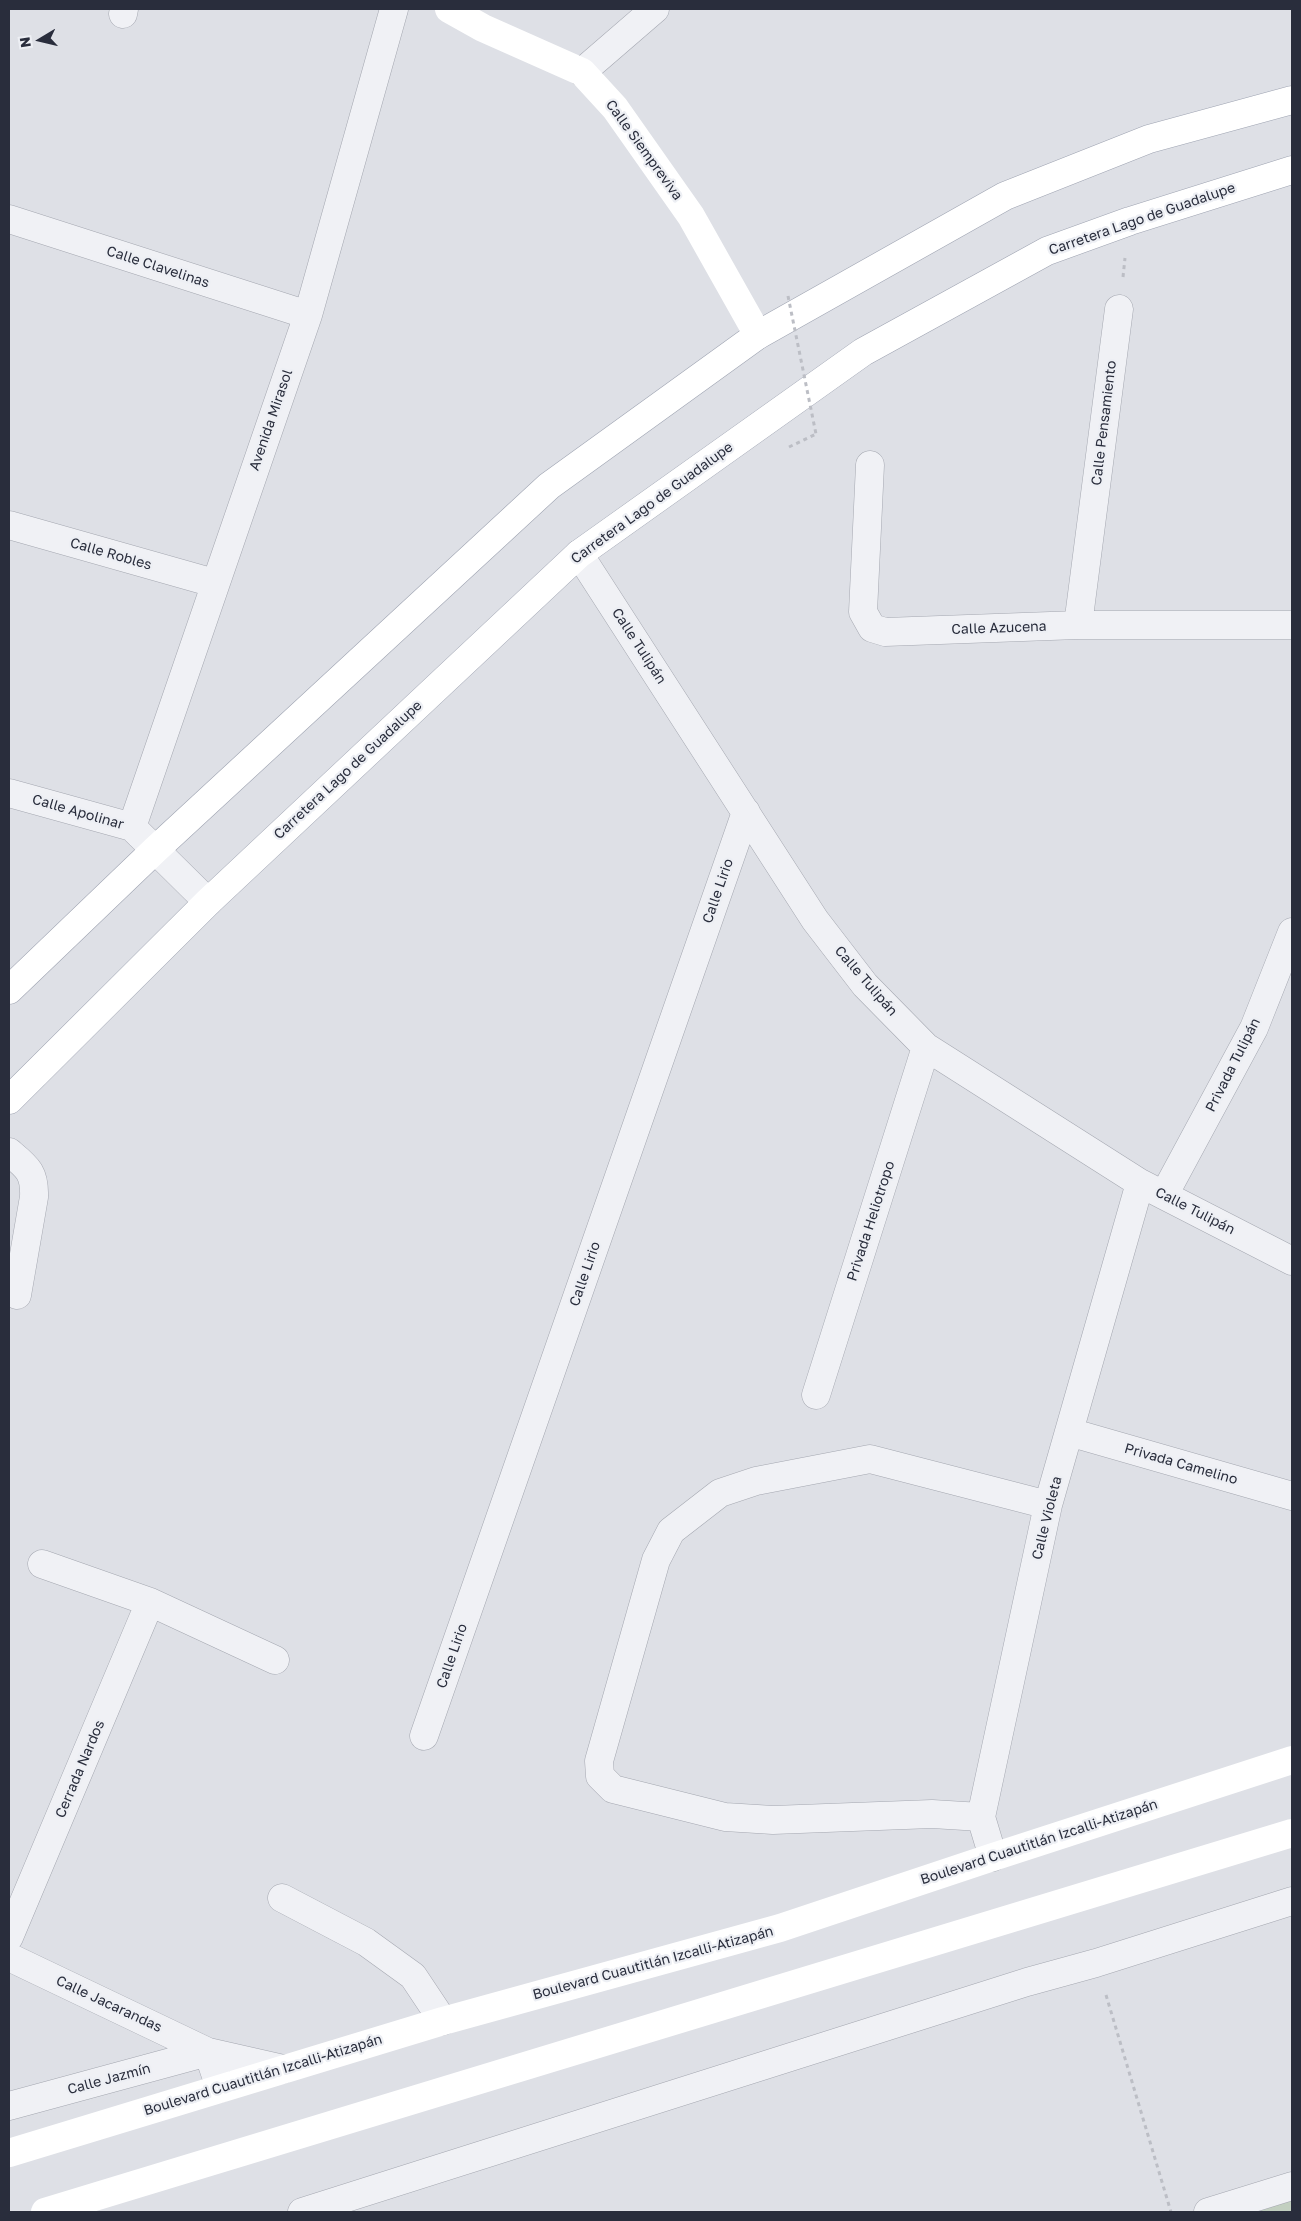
<!DOCTYPE html>
<html>
<head>
<meta charset="utf-8">
<style>
  body { margin:0 }
  #map { position:relative; width:1301px; height:2221px; overflow:hidden; background:#dee0e6; font-family:"Golos Text",sans-serif }
  canvas { display:block }
  .frame { position:absolute; inset:0; border:10px solid #292d3c; pointer-events:none }
  .north { position:absolute; left:15px; top:15px; width:50px; height:50px; -webkit-text-stroke:4px #edeff4; paint-order:stroke; rotate:261deg; font-size:14px; font-weight:700; line-height:20px; text-align:center; color:#292d3c }
  .north::after { content:''; display:block; margin:auto; width:18px; height:22px; background:#292d3c; clip-path:polygon(50% 0,100% 100%,50% 72%,0 100%) }
</style>
</head>
<body>
<div id="map">
<canvas width="1301" height="2221"></canvas>
<div class="frame"></div>
<div class="north">N</div>
</div>
<script>
const c = document.querySelector('canvas').getContext('2d');
c.lineJoin = 'round';
function paint(path, color) { c.fillStyle = color; c.fill(path, 'evenodd'); }
function stroke(path, color, width, dash) { c.strokeStyle = color; c.lineWidth = width; c.lineCap = dash ? 'butt' : 'round'; c.setLineDash(dash || []); c.stroke(path); }
function write(font, color, halo, rows, align = 'center') {
  c.font = font + ' "Golos Text",sans-serif'; c.lineWidth = 4.5; c.setLineDash([]); c.textBaseline = 'middle'; c.strokeStyle = halo; c.fillStyle = color; for (const [text, x, y, turn = 0] of rows) {
    c.save(); c.translate(x, y); c.rotate((+turn || 0) * Math.PI / 180); c.textAlign = isNaN(turn) ? turn : align; if (halo) c.strokeText(text, 0, 0); c.fillText(text, 0, 0); c.restore();
  }
}
paint(new Path2D(`
  M1292,2200V2212H1247Z`), '#c2cfc0');
const street = new Path2D(`
  M123,14L124,9
  M582,72L655,9
  M9,219L308,315
  M870,465L863,612L872,628L885,632L1078,625H1292
  M9,525L214,583
  M579,554L815,920L865,985L926,1047L1140,1183L1292,1261
  M1078,625L1119,309
  M9,793L132,827L208,902
  M132,827L308,315L394,9
  M9,1152C27,1167 35,1172 34,1197L17,1295
  M1164,1195L1254,1028L1292,932
  M816,1395L926,1047
  M1069,1432L1292,1496
  M42,1564L150,1602L275,1660
  M424,1736L746,812
  M981,1817L932,1814L773,1820L725,1817L613,1789L600,1776L599,1761L656,1560L671,1531L720,1493L756,1481L870,1459L1048,1505
  M993,1857L981,1817L1048,1505L1140,1183
  M282,1898L366,1942L413,1976L443,2021
  M9,1937L150,1602
  M9,1957L208,2052L283,2069
  M9,2106L208,2052L220,2088
  M302,2212L1027,1982L1096,1963L1292,1901
  M1208,2212L1292,2186`);
const primary = new Path2D(`
  M9,990L155,850L549,486L758,335L1005,196L1149,139L1292,100
  M9,1100L208,902L579,554L863,352L1047,251L1130,221L1292,170`);
stroke(street, '#a4a7b0', 29);
stroke(primary, '#9ea3b1', 29);
stroke(new Path2D(`
  M1123,277L1125,258
  M789,447L816,434
  M1106,1995L1171,2212`), '#bcbec5', 3, [4, 4]);
stroke(street, '#f0f1f5', 28);
stroke(new Path2D(`
  M449,9L483,28L582,72L615,108L691,216L758,335
  M9,2153L443,2021L780,1928L993,1857L1292,1760
  M45,2212L1292,1833`), '#fff', 28);
stroke(primary, '#fff', 28);
stroke(new Path2D(`
  M788,296L816,434`), '#bcbec5', 3, [4, 4]);
write('14px', '#292d3c', '#edeff4', [
  ["Calle Siempreviva",644,150,54],
  ["Carretera Lago de Guadalupe",1142,219,-19],
  ["Calle Clavelinas",158,267,18],
  ["Avenida Mirasol",271,420,-71],
  ["Calle Pensamiento",1104,423,-83],
  ["Carretera Lago de Guadalupe",652,503,-36],
  ["Calle Robles",111,554,16],
  ["Calle Azucena",999,628,-2],
  ["Calle Tulipán",639,646,57],
  ["Carretera Lago de Guadalupe",348,770,-43],
  ["Calle Apolinar",78,812,16],
  ["Calle Lirio",718,891,-71],
  ["Calle Tulipán",866,981,49],
  ["Privada Tulipán",1233,1065,-63],
  ["Calle Tulipán",1195,1211,27],
  ["Privada Heliotropo",871,1221,-72],
  ["Calle Lirio",585,1274,-71],
  ["Privada Camelino",1181,1464,16],
  ["Calle Violeta",1047,1518,-76],
  ["Calle Lirio",452,1656,-71],
  ["Cerrada Nardos",80,1769,-67],
  ["Boulevard Cuautitlán Izcalli-Atizapán",1039,1842,-18],
  ["Boulevard Cuautitlán Izcalli-Atizapán",653,1963,-15],
  ["Calle Jacarandas",109,2004,25],
  ["Boulevard Cuautitlán Izcalli-Atizapán",263,2075,-17],
  ["Calle Jazmín",109,2079,-15]
]);
</script>
</body>
</html>
